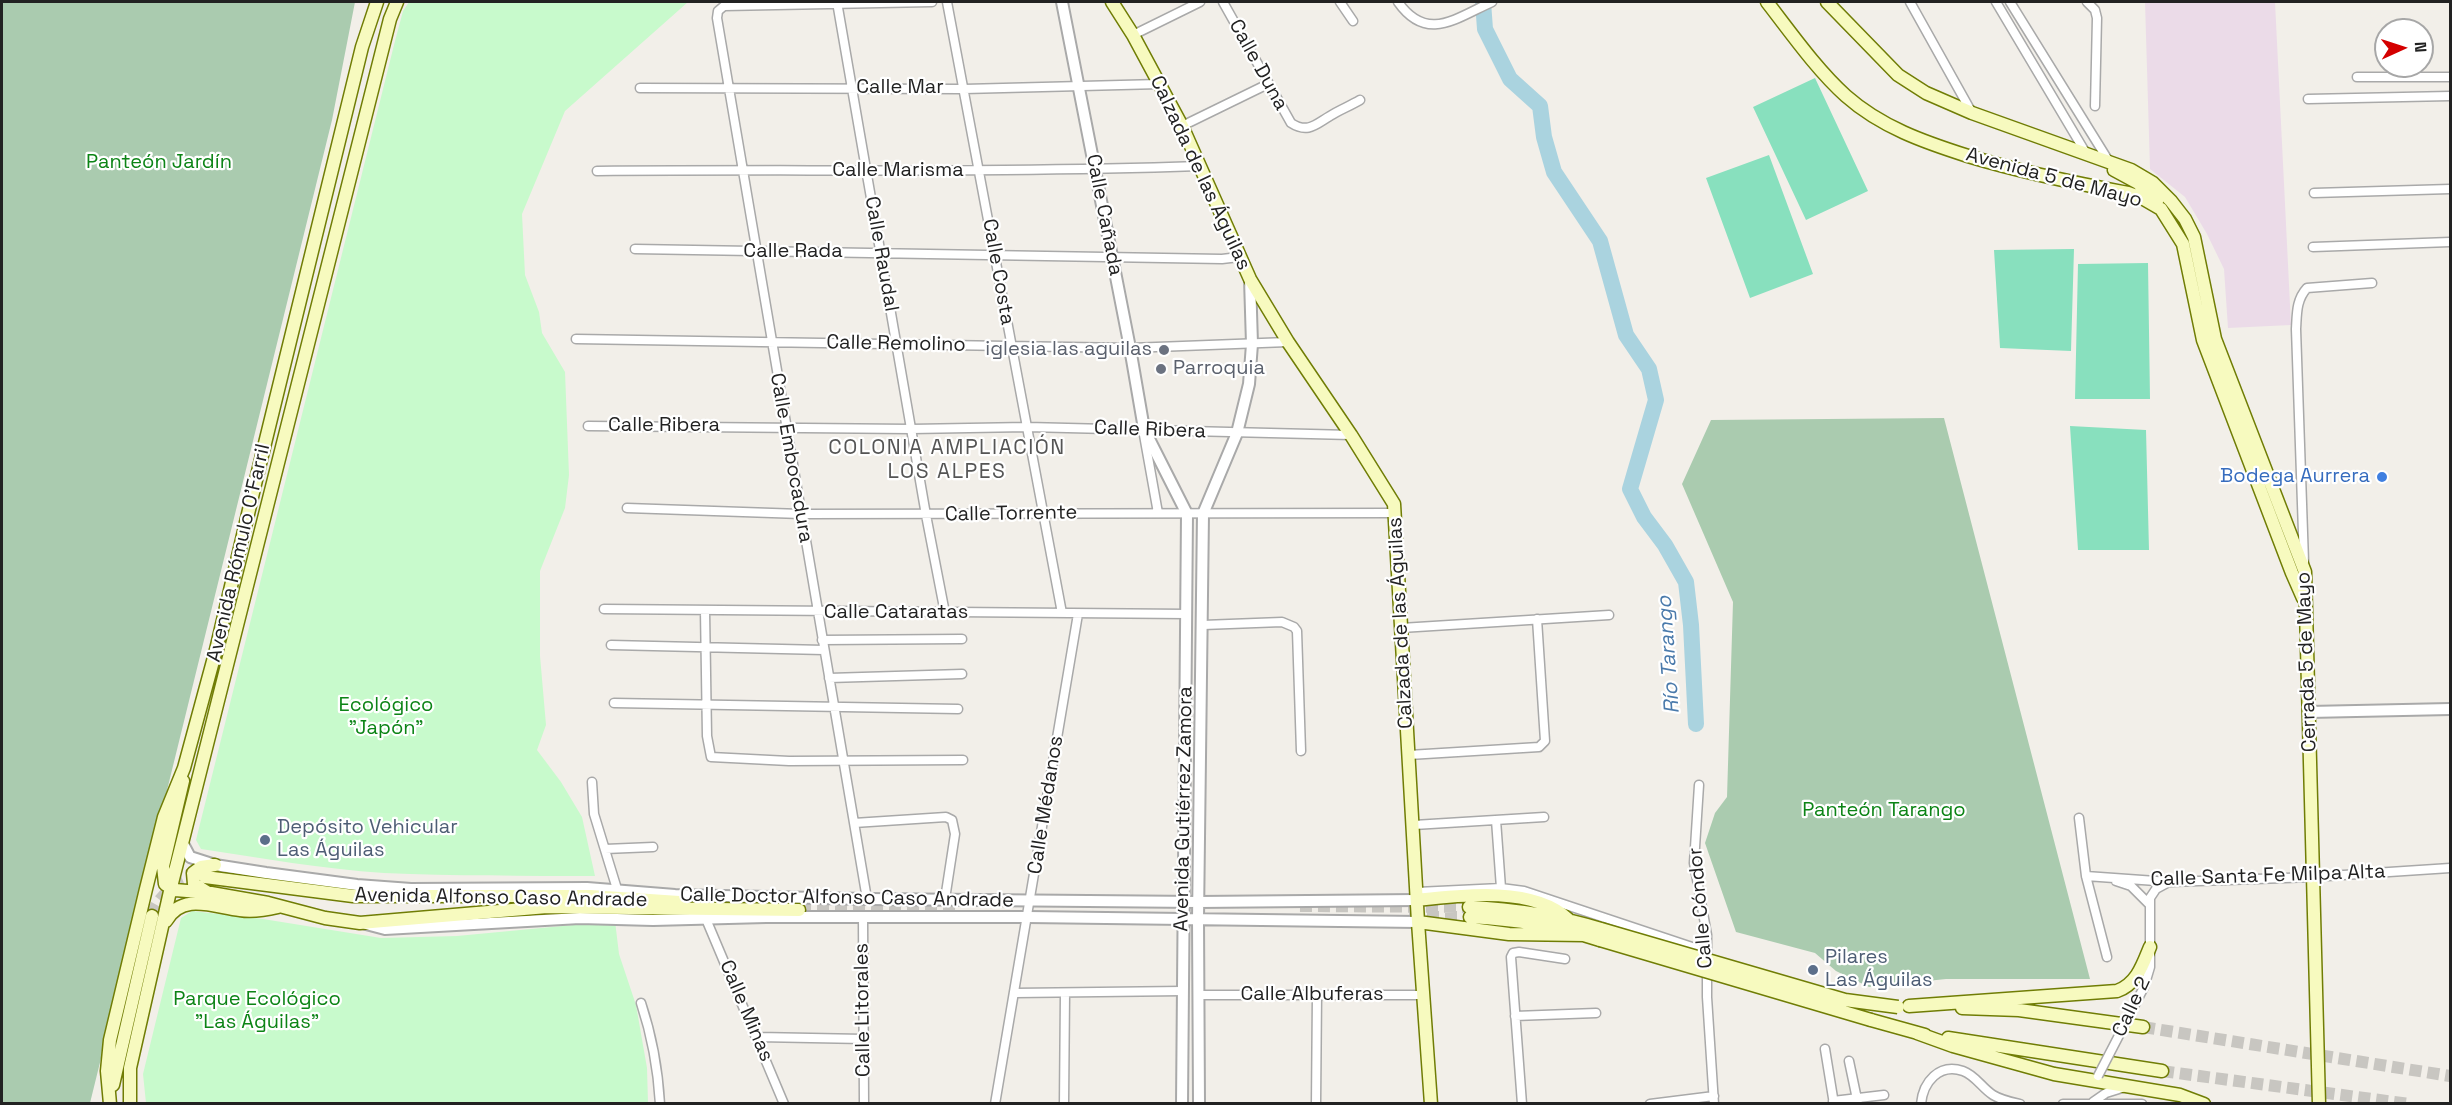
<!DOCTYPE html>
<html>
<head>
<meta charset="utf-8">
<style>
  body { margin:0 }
  #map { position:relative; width:2452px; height:1105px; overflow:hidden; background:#f2efe9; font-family:"Space Grotesk",sans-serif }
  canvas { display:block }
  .frame { position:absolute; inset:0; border:3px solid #222; pointer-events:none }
  .north { position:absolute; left:2374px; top:18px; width:60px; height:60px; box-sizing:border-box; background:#fff; border:2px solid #a7a7a7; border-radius:50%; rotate:87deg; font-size:16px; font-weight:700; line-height:24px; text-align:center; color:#222 }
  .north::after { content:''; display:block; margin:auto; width:21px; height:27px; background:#d40000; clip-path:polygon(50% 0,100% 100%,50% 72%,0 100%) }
</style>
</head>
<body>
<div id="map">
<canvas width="2452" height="1105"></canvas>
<div class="frame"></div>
<div class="north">N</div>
</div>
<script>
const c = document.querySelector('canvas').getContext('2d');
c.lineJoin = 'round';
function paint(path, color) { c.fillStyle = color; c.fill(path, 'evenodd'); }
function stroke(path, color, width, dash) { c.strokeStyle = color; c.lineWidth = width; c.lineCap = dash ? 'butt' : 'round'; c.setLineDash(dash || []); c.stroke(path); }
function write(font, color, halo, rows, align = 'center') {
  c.font = font + ' "Space Grotesk",sans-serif'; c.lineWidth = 4.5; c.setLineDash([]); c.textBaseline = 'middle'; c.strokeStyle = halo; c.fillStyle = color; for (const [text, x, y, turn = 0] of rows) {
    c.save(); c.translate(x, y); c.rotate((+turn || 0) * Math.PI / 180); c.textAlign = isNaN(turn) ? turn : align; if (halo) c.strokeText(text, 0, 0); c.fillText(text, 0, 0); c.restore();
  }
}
paint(new Path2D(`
  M2145,2H2275L2291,325L2228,328L2224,269L2207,234L2185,197L2150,169Z`), '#ebdbe8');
paint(new Path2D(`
  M2,2H355L332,120L90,1103L2,1104Z
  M1944,418L2090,979H1946L1869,987L1836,971L1815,953L1736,932L1705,843L1715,813L1727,797L1733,602L1682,484L1711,420Z`), '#aacbaf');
paint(new Path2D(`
  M409,2H688L565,111L522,214L525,275L539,312L542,333L565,372L569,475L565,508L540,571V656L546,725L537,750L561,782L582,817L595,876C525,876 454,876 384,873C322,869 262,858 201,849L196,840L395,41L403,11Z
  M192,911L263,919L381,938L457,936L615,921L619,954L636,1005L647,1068L648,1103H146L143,1074L181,918Z`), '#c8facc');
paint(new Path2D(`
  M1815,78L1868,191L1806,220L1753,107Z
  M1769,155L1813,274L1750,298L1706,178Z
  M2074,249L2071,351L2000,348L1994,250Z
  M2148,263L2150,399H2075L2078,264Z
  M2070,426L2146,430L2149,550H2078Z`), '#88e0be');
stroke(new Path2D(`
  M1483,2L1485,29L1510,79L1540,106L1544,137L1554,172L1600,241L1626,335L1649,369L1656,400L1630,489L1644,517L1665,545L1686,582L1691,625L1696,724`), '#aad3df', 16);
stroke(new Path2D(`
  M1300,906L1469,907
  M799,910L957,912
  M152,916C158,893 180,880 203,877
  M1409,917H1470
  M2143,1027L2450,1076
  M2162,1071L2410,1104`), '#c8c6c1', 12, [12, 6]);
const minor = new Path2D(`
  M837,2L926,515L945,613
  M947,2L1062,613
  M1223,2L1291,123C1308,134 1316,124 1330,116C1339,110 1350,106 1360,100
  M1340,2L1353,21
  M1398,2C1427,43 1456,18 1492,2
  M1910,2L1972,113
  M1996,2L2087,155
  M2010,2L2108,160
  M2087,2L2095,10L2097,18L2095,106
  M1133,35L1200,2
  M2357,77H2450
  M640,88L964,89L1160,84
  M2308,99L2450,96
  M1182,126L1268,84
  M597,171C798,169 998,173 1199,166
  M2314,193L2450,189
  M2313,247L2450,242
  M635,249L1222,259L1239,257
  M576,339L1130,348L1288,342
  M588,426L911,429L1027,427L1351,435
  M1144,435L1158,513
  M627,508L801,514L1395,513
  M2304,562L2296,329C2297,314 2296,300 2307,288L2372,283
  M604,609L1187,614
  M705,611L707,736L711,757L789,761L963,760
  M1203,625L1282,622L1294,627L1297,631L1301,751
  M1401,628L1609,615
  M822,640L962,639
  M611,645L824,650
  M829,678L962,674
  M614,703L958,709
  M1409,755L1539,747L1545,741L1537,619
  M592,782L594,814L617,889
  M1699,785L1694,863L1707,935V997L1714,1104
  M2079,818L2086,876L2107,957
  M1496,820L1501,888
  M854,823L946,817L952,820L955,834L945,899
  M1414,825L1544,817
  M605,849L653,847
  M2086,876L2170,882L2313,877L2450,868
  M2116,881L2131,886L2149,904
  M1417,892L1501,888L1524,891L1707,952
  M867,899L717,18L718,11L724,6L932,2
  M863,917L864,1104
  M706,919L784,1104
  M2144,987L2150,967V898L2156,889L2167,883
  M1015,993L1183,991
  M1199,995H1424
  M641,1003C652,1036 658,1069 660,1104
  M1515,1016L1596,1013
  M758,1037L864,1039
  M1825,1049L1834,1104
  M1849,1061L1858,1104
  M1833,1101L1884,1095
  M2093,1102L2106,1093L2122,1088
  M995,1104L1078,614
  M1064,1104L1065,993
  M1316,1104L1317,994
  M1522,1104L1511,957L1513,953L1519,952L1565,959
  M1650,1104L1714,1096
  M1921,1104C1923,1082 1939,1063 1963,1071C1975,1075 1982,1088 1993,1095C2001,1100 2011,1102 2020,1104
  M2063,1104H2142`);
const tertiary = new Path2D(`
  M1062,2L1130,348L1144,429L1187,514L1182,1104
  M2309,712L2450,709
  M182,842L190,857L215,865L266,873L357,885L411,889L587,888L675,895L867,899L1198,902L1417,900
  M366,924L385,929L580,918L653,920L766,917H1028L1418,922
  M1199,1104L1198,919L1203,514L1237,433L1249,384L1252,344L1250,279`);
const secondary = new Path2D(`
  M1112,2L1133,35L1182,126L1250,279L1288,342L1351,435L1394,504L1418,922L1431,1104
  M1767,2C1791,33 1817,70 1846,96C1881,127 1924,142 1968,156C2021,172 2074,183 2128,193L2142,198L2161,209L2183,244L2203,340L2292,573L2303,598
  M1827,2L1898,75L1926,93L1972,113L2131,170L2153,183L2171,201L2185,219L2194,237L2215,339L2305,572L2319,1104
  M2114,170L2138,183L2157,202
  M183,781L163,866L165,884L175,890L211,893L268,903L325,918L360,923L547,907L799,910
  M205,877L353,896H590L679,902
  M207,892L194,884L193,873L201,867L215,865
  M1417,900C1462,895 1533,886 1568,919
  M1469,907C1515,909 1558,916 1601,929
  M1470,917C1518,920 1554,925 1600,940
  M166,921C182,892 214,907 240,910C252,912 265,910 278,907
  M1418,922L1509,934L1585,935
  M1909,1006L2117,991C2137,984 2143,964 2150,947
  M1962,1008L2019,1010L2143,1027
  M1871,1020L1925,1035
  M1917,1033L1953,1046L2054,1074L2180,1095L2204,1104
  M1948,1038L2162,1071
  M113,1085L152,916
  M110,1104L107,1071L110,1040L146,889L164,817L184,768L216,650L256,480L362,47L377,2
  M130,1104V1068L171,887L390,19L397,2`);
stroke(minor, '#a9a9a9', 11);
stroke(tertiary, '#a9a9a9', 14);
stroke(secondary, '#707d05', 15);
stroke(minor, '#fff', 8);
stroke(tertiary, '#fff', 10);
stroke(secondary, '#f7fabf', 12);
const minorBridge = new Path2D(`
  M2098,1076L2144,987`);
const secondaryBridge = new Path2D(`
  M1601,929L1845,1000L1898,1007
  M1600,940L1871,1020`);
stroke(minorBridge, '#a9a9a9', 11, []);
stroke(secondaryBridge, '#707d05', 15, []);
stroke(minorBridge, '#fff', 8);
stroke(secondaryBridge, '#f7fabf', 12);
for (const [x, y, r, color] of [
  [1164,350,6,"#6b7280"],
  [1161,369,6,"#6b7280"],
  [2382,477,6,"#3f7fe0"],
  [265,840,6,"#5c6f8a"],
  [1813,970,6,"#5c6f8a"]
]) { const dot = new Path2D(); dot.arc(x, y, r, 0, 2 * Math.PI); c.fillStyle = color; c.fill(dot); stroke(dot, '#fff', 2); }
write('20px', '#222', '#fff', [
  ["Calle Duna",1258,65,61],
  ["Calle Mar",900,88],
  ["Calle Marisma",898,171],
  ["Calzada de las Águilas",1200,173,65],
  ["Avenida 5 de Mayo",2054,178,15],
  ["Calle Cañada",1104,215,79],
  ["Calle Rada",793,252],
  ["Calle Raudal",881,254,80],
  ["Calle Costa",998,272,80],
  ["Calle Remolino",896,344,1],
  ["Calle Ribera",664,426],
  ["Calle Ribera",1150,430,2],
  ["Calle Embocadura",791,458,80],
  ["Calle Torrente",1011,514,-1],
  ["Avenida Rómulo O'Farril",239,553,-77],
  ["Calle Cataratas",896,613],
  ["Calzada de las Águilas",1401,623,-93],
  ["Cerrada 5 de Mayo",2307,662,-92],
  ["Calle Médanos",1046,805,-81],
  ["Avenida Gutiérrez Zamora",1184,809,-89],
  ["Calle Santa Fe Milpa Alta",2268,876,-2],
  ["Avenida Alfonso Caso Andrade",501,898,1],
  ["Calle Doctor Alfonso Caso Andrade",847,898,1],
  ["Calle Cóndor",1701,908,-95],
  ["Calle Albuferas",1312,995],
  ["Calle 2",2132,1007,-65],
  ["Calle Litorales",863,1010,-91],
  ["Calle Minas",746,1011,67]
]);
write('20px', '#0c8416', '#fff', [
  ["Panteón Jardín",159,163],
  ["Ecológico",386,706],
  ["\"Japón\"",386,729],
  ["Panteón Tarango",1884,811],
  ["Parque Ecológico",257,1000],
  ["\"Las Águilas\"",257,1023]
]);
write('20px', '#5b616d', '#fff', [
  ["iglesia las aguilas",1152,350],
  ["Parroquia",1173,369,"left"]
], 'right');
write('20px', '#366cbe', '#fff', [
  ["Bodega Aurrera",2370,477]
], 'right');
write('20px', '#4e5e75', '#fff', [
  ["Depósito Vehicular",277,828],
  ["Las Águilas",277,851],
  ["Pilares",1825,958],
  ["Las Águilas",1825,981]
], 'left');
c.letterSpacing = '1.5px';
write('21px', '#555', '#fff', [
  ["COLONIA AMPLIACIÓN",947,448],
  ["LOS ALPES",947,472]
]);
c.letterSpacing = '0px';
write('italic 21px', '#4a7aab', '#fff', [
  ["Río Tarango",1669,655,-94]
]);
</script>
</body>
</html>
